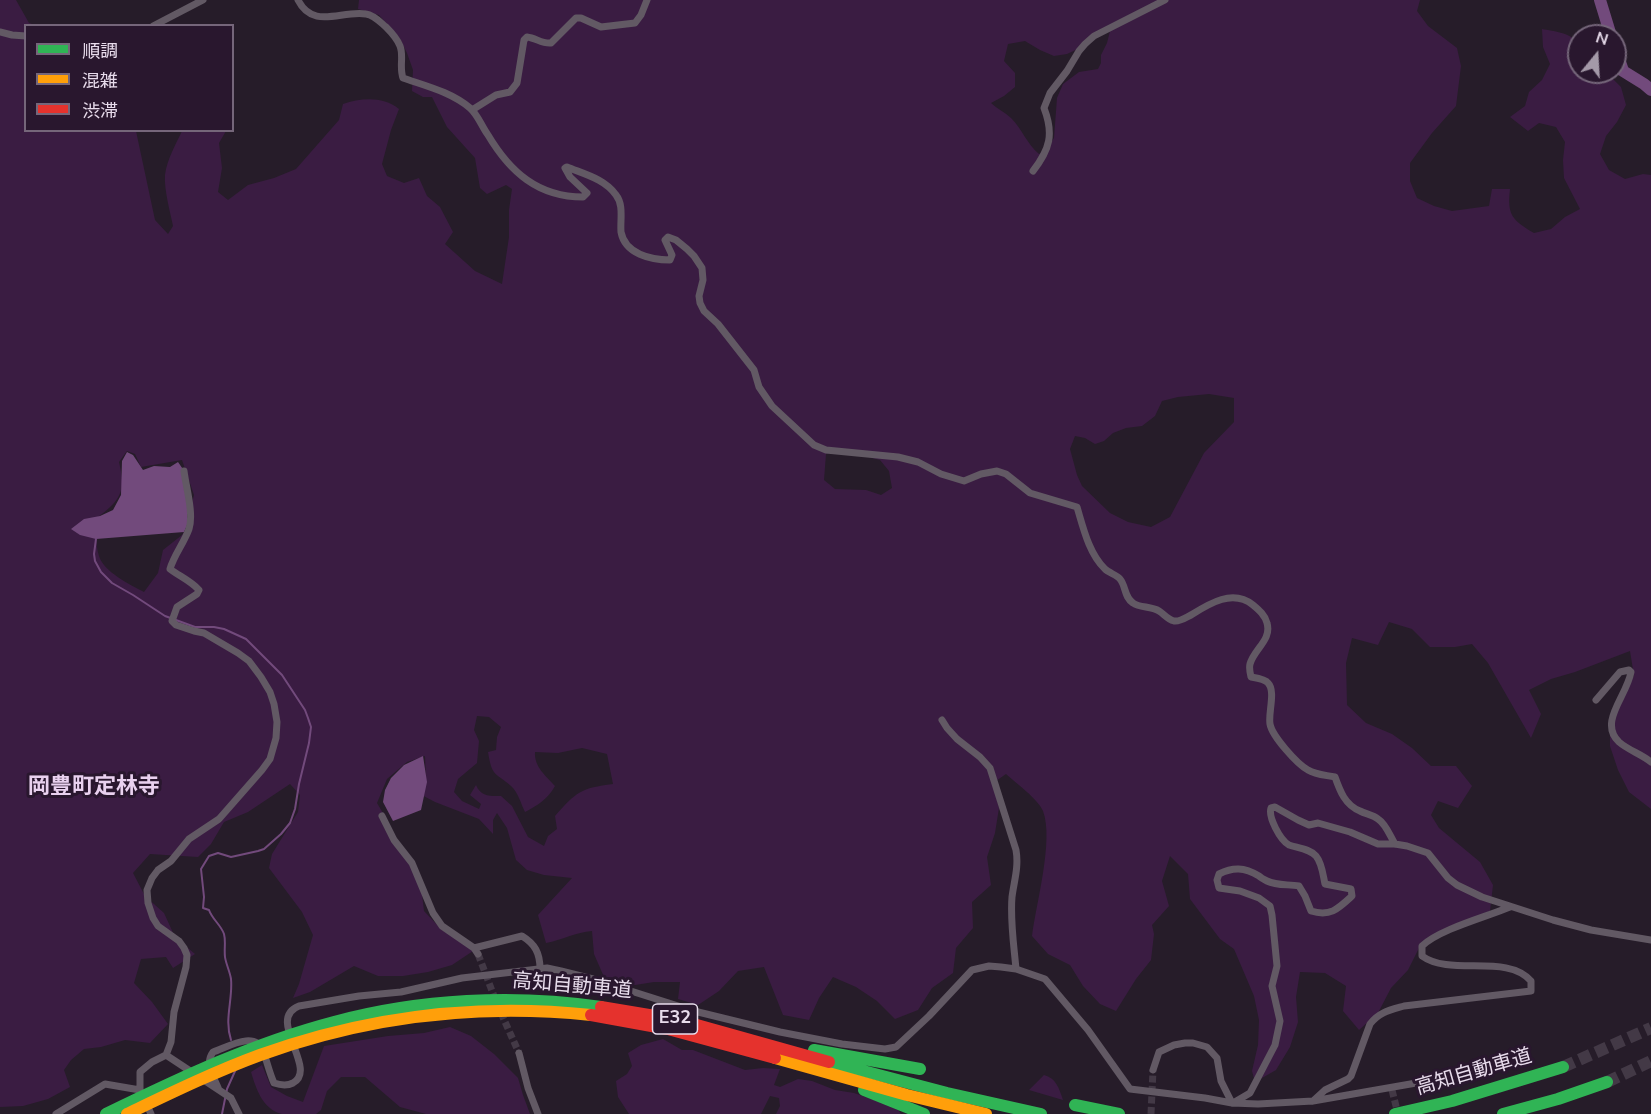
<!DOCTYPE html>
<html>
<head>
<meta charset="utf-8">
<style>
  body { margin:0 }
  #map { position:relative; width:1651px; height:1114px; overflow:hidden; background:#261c29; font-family:"Nunito Sans","Noto Sans JP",sans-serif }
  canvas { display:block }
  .legend { position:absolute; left:24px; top:24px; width:210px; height:108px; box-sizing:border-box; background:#29172e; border:2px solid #75667a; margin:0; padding:8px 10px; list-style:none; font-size:18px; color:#e8dcec }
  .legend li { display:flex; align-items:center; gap:12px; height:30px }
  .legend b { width:30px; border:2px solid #75667a }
  .north { position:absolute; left:1567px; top:24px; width:60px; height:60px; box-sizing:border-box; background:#29172e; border:2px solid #75667a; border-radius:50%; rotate:18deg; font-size:16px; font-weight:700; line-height:24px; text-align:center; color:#e8dcec }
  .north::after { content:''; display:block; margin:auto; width:21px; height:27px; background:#a499a8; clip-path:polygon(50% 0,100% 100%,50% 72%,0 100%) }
</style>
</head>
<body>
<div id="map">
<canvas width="1651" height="1114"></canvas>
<ul class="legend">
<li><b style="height:8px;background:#30b455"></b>順調</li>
<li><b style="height:8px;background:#ff9f0a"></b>混雑</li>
<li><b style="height:8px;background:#e5322d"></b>渋滞</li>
</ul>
<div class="north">N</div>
</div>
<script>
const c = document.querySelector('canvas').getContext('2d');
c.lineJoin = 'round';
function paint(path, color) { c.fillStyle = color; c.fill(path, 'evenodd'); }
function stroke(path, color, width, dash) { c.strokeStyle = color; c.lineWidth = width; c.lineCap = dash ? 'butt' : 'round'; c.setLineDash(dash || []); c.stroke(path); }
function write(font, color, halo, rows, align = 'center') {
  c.font = font + ' "Nunito Sans","Noto Sans JP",sans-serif'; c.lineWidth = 6; c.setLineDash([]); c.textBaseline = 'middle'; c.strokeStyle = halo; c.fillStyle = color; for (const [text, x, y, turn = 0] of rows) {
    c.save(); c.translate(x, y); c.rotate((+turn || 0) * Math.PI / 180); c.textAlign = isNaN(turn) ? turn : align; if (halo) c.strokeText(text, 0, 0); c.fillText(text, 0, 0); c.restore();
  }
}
paint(new Path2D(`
  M0,0H16L29,23L35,25L26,26V130L136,131L155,220L168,234L173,226C170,211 164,190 165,175C167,159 176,144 182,131H226L219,143L222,168L218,192L228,200L248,185L274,178L296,169L339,120L343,104C361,98 383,96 399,109L391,130L382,164L387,176L404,183L419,178L427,196L440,207L453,232L445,244L475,271L502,284L509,237V210L512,189L506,185L487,194L480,188L475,158L447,127L432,97H423L412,91L413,70L407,53L400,39L379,15L358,9L359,0H1420L1417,11L1428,26L1457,48L1461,66L1456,106L1432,133L1410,163V181L1417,198L1434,206L1452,211L1489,206L1492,189H1510C1507,215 1512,220 1534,233L1551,229L1565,217L1580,209L1564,178L1563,160L1565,142L1556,127L1539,123L1528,131L1510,117L1525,106L1529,92L1542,80L1550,64L1543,47L1542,29C1553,31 1576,33 1579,47C1580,55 1579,64 1579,72H1606L1621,87L1626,105L1617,122L1606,136L1600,154L1609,170L1625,179L1643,174L1651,175V809L1629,792L1618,770L1610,746V720L1618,696L1634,676L1630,651L1575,672L1551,679L1529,690L1541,714L1531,738L1488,663L1472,644L1455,647H1430L1412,629L1389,622L1378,645L1352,638L1346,663L1347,705L1366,723L1392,734L1412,748L1431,766H1456L1472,786L1458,808L1438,801L1431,815L1439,828L1480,862L1493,885L1490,911L1442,932L1420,946L1408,970L1391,988L1378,1013L1359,1030L1343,1011L1346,986L1325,973L1300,972L1296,997L1298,1022L1290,1047L1276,1070L1255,1082L1252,1071L1258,1045L1259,1020L1254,996L1234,949L1220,939L1190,899L1188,874L1170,856L1162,881L1169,906L1152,925L1154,934L1151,960L1136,979L1116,1011L1100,1004L1083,986L1070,965L1048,954L1032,936C1036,904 1054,840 1043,811C1038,799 1016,783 1006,774L993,783L999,808L995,833L987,857L991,885L972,902L973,928L956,948L953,973L932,988L918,1010L895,1019L877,1001L856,987L833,977L819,998L809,1020L783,1015L764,967L738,971L719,991L698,1005L678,999L680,982H654L629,986L604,977L594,954L592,931C576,932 562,940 546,943L538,915L572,878L544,875L527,870L516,860L507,828L497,813L493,820V834L479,819L435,802L418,793L426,781L425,756L407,762L387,779L377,803L390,825L396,841L413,861L421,886L424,911L442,930L465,943L473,951L452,965L428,972L403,976H378L354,966L310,992L293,998L299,984L313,935L302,912L269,868L272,854L298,812L300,795L290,784L248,812L224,822L211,844L198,857L150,854L133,873L145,896L164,913L175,937L195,954L173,968L166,957L141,959L134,983L152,1002L168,1024L150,1043L125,1040L101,1047L84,1049L71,1060L64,1070L70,1087L48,1099L23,1106L0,1107ZM1110,31L1107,43L1101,55V63L1098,69L1079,72L1063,84L1057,98L1054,138L1048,147L1039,154C1027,144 1022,129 1011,118C1005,112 997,109 991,103L1004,96L1015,87V73L1004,61L1008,44L1025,41L1040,50L1054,56L1067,54L1086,45L1097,35ZM1209,394L1234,398V422L1204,453L1170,517L1151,527L1128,522L1110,513L1082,486L1077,475L1070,449L1075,436L1085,438L1095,444L1104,441L1113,433L1126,428L1142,426L1155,416L1162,401L1178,397ZM842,450L880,460L889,471L892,488L881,495L866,490L835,489L824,480L826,454ZM127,451L135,454L141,467L182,460L194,495L190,511V524L182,535L163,550L158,573L144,592C130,585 103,571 99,556C95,544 97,530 98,517C121,500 126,491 119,462ZM477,716L489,717L501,727L497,737L496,750L488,752C492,777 495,772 511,786C518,792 521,804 525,812C538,805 548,799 555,786C546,776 534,767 535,752L558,753L582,748L607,754L613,784C581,788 576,792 555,816L557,829L548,836L544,846L528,837L512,806L501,796C490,796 481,797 476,785L470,795L481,804L479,809L462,801L454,792L458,779L477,763L479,741L474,730Z
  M450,1027L471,1036L494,1054L518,1078L523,1095L530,1114H426L400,1107L365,1077H341L327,1091L321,1110L316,1114C306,1114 291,1114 282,1114C262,1109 256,1088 251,1072L262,1065L271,1087L287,1096L303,1102L324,1046L388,1036L424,1033Z
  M663,1039L682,1050H693L745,1070L763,1068L780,1069L774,1085L780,1087L798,1079L812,1081L835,1090L854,1093L897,1108L901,1114H776L780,1106L779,1098L770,1096L761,1114H629L618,1097L616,1081L627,1074L632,1066L628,1053L641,1045Z
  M1044,1075C1056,1078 1059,1088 1063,1100L1029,1090Z`), '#3a1c42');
paint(new Path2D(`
  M127,452L133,455L143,470L154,466L170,467L178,462L187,475L191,499L187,512L188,523L184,532L96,539L80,535L71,529L84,519L100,516L113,510L121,495L122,461Z
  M423,756L427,782L421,810L393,821L383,802L385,790L391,778L404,765Z`), '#724a7c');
stroke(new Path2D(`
  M96,539L94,554L95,561L101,572L112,583L133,595L165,616L195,627H214L224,629L246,639L282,675L305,710L308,718L311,727L309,743L299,784L295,809L290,823L281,834L264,849L258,851L231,857L218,853L209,856L201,869L204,897L203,908L209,910C212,919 221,925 224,934C226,941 224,949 225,957C226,964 230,972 231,979C233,1000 224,1019 231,1040
  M222,1114L227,1089L236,1069`), '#724a7c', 2);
stroke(new Path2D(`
  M1600,0L1611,36
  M1615,47L1623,71L1644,84L1651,90`), '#724a7c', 12);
stroke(new Path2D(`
  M478,954L497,1004L519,1053
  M1392,1090L1398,1114
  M1151,1114L1153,1070`), '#433946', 7, [7, 3.5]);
stroke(new Path2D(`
  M1563,1067L1651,1028
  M1607,1082L1651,1061`), '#433946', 12, [12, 6]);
stroke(new Path2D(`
  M298,0C313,30 341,10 366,14C374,15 380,22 386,27C391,32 397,38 400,46C404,56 399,67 403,78C426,86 451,92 470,108C478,115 482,127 488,135C510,172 538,197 583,197L587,193L570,177L565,168L567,167C584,174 605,179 616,195C624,205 620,220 621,232C625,254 651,260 670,260L672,255L665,240L668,237L676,240L687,249L694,256L702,268L703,280L699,296L700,303L704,311L718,324L754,370L759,387L772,406L814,445L826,450L898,457L918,462L941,474L964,481L981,474L997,471L1006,474L1030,493L1077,507C1083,527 1089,554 1105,569C1109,573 1117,575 1120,579C1126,586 1124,597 1133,603C1140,608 1151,606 1159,611C1164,614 1167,619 1174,621C1180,622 1185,618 1191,615C1210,603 1233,589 1253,605C1259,610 1265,615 1267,623C1272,640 1254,649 1250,664C1249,668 1250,673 1251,677C1257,678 1265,679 1268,683C1276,691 1268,713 1270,724C1272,736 1297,764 1308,770C1316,775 1326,775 1335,777C1340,791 1345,805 1360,811C1366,814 1373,815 1378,819C1386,824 1390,836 1395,844
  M153,26L203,0
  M0,32L12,35L26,36
  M472,110L496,95L510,92L517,83L524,40L527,37C536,38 542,44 551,43L576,18H581L601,27L635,23L641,15L647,0
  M1033,171C1050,149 1054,134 1044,108L1050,93L1067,71L1079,51L1085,44L1094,36L1165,0
  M1596,700L1620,672L1629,670L1631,672C1627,696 1598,722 1619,742C1628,750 1641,754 1651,762
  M942,720L947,728L957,739L980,757L990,768L1016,850C1019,867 1014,881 1012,897C1010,921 1014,946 1016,969
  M382,816L394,840L412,863L433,913L442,926L474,948L478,954
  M474,948L522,936C535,944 540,953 540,969
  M519,1053L528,1088L538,1114
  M166,1055L231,1098L239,1114
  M1153,1070L1159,1052L1174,1045L1185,1043H1193L1207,1047L1217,1058L1221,1081L1232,1103
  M219,1090C214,1077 204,1064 213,1052C228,1047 255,1030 263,1051C267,1061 269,1072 274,1083C280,1085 287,1086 293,1083C319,1069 265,1019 299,1006L359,996L401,992L462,978L547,968L561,971L593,979L694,1011L780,1032L842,1044L885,1049L896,1047L929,1016L972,970L989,966L1001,967L1016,969L1045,979L1088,1030L1130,1089L1205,1098L1232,1103L1258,1104L1313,1101L1462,1075
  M1313,1101L1325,1090L1348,1079L1351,1076L1370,1024C1379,1012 1390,1010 1404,1006L1531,991V981C1507,953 1451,977 1422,956V946C1440,929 1486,917 1510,907
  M1233,1103L1250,1093L1275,1045L1280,1021L1272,986L1277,966L1272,915L1270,906L1259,898L1240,891L1219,888L1217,880L1219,874C1233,867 1244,867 1259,876C1260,877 1265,880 1267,881C1277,886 1288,884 1299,886L1305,896L1311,911C1330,917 1338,909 1352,896L1351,889L1325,884C1323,875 1322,863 1316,856C1310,849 1298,848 1289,845C1280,840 1268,817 1271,808L1275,807L1298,820L1309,825L1318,823L1350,832L1378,844H1395L1407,846L1428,853L1448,878L1457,885L1482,897L1553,920L1591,930L1651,940
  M56,1114L105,1084L140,1090
  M151,1114L140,1090V1072L152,1062L166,1055L171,1042L174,1012L186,967L187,955L184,948L179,941L158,926L153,918L148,903L147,890L152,878L158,870L171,861L189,839L219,819L262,770L270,759L276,738L277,722L274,704L270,692L261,677L249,661L238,653L204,633L194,631L176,625L172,621L177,607L197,594L199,590C191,581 179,576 170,569C174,555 184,543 189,529C194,514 186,487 184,471`), '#625964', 7);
stroke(new Path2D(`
  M814,1050L920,1069
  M829,1062L947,1093L1041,1114
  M864,1090L924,1114
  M1075,1105L1119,1114
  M106,1114C180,1078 254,1043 334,1022C419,999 514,994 601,1007
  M1395,1114L1452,1101L1563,1067
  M1503,1114L1558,1099L1607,1082`), '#30b455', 12);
stroke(new Path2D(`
  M775,1058L907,1095L986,1114
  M127,1114C171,1093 214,1072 260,1055C368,1016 477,1003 591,1015`), '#ff9f0a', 12);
stroke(new Path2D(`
  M601,1007L679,1020L829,1062
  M591,1015L668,1029L775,1058`), '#e5322d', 12);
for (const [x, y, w] of [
  [675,1019,45]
]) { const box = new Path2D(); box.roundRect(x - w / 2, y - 15, w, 30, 4.5); c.fillStyle = '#29172e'; c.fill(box); stroke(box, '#e8dcec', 1.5); }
write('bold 18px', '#e8dcec', null, [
  ["E32",675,1019]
]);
write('20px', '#e8dcec', '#29172e', [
  ["高知自動車道",572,987,5],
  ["高知自動車道",1474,1073,-16]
]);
write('bold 22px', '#e9d1ef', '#29172e', [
  ["岡豊町定林寺",94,788]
]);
</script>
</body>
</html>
